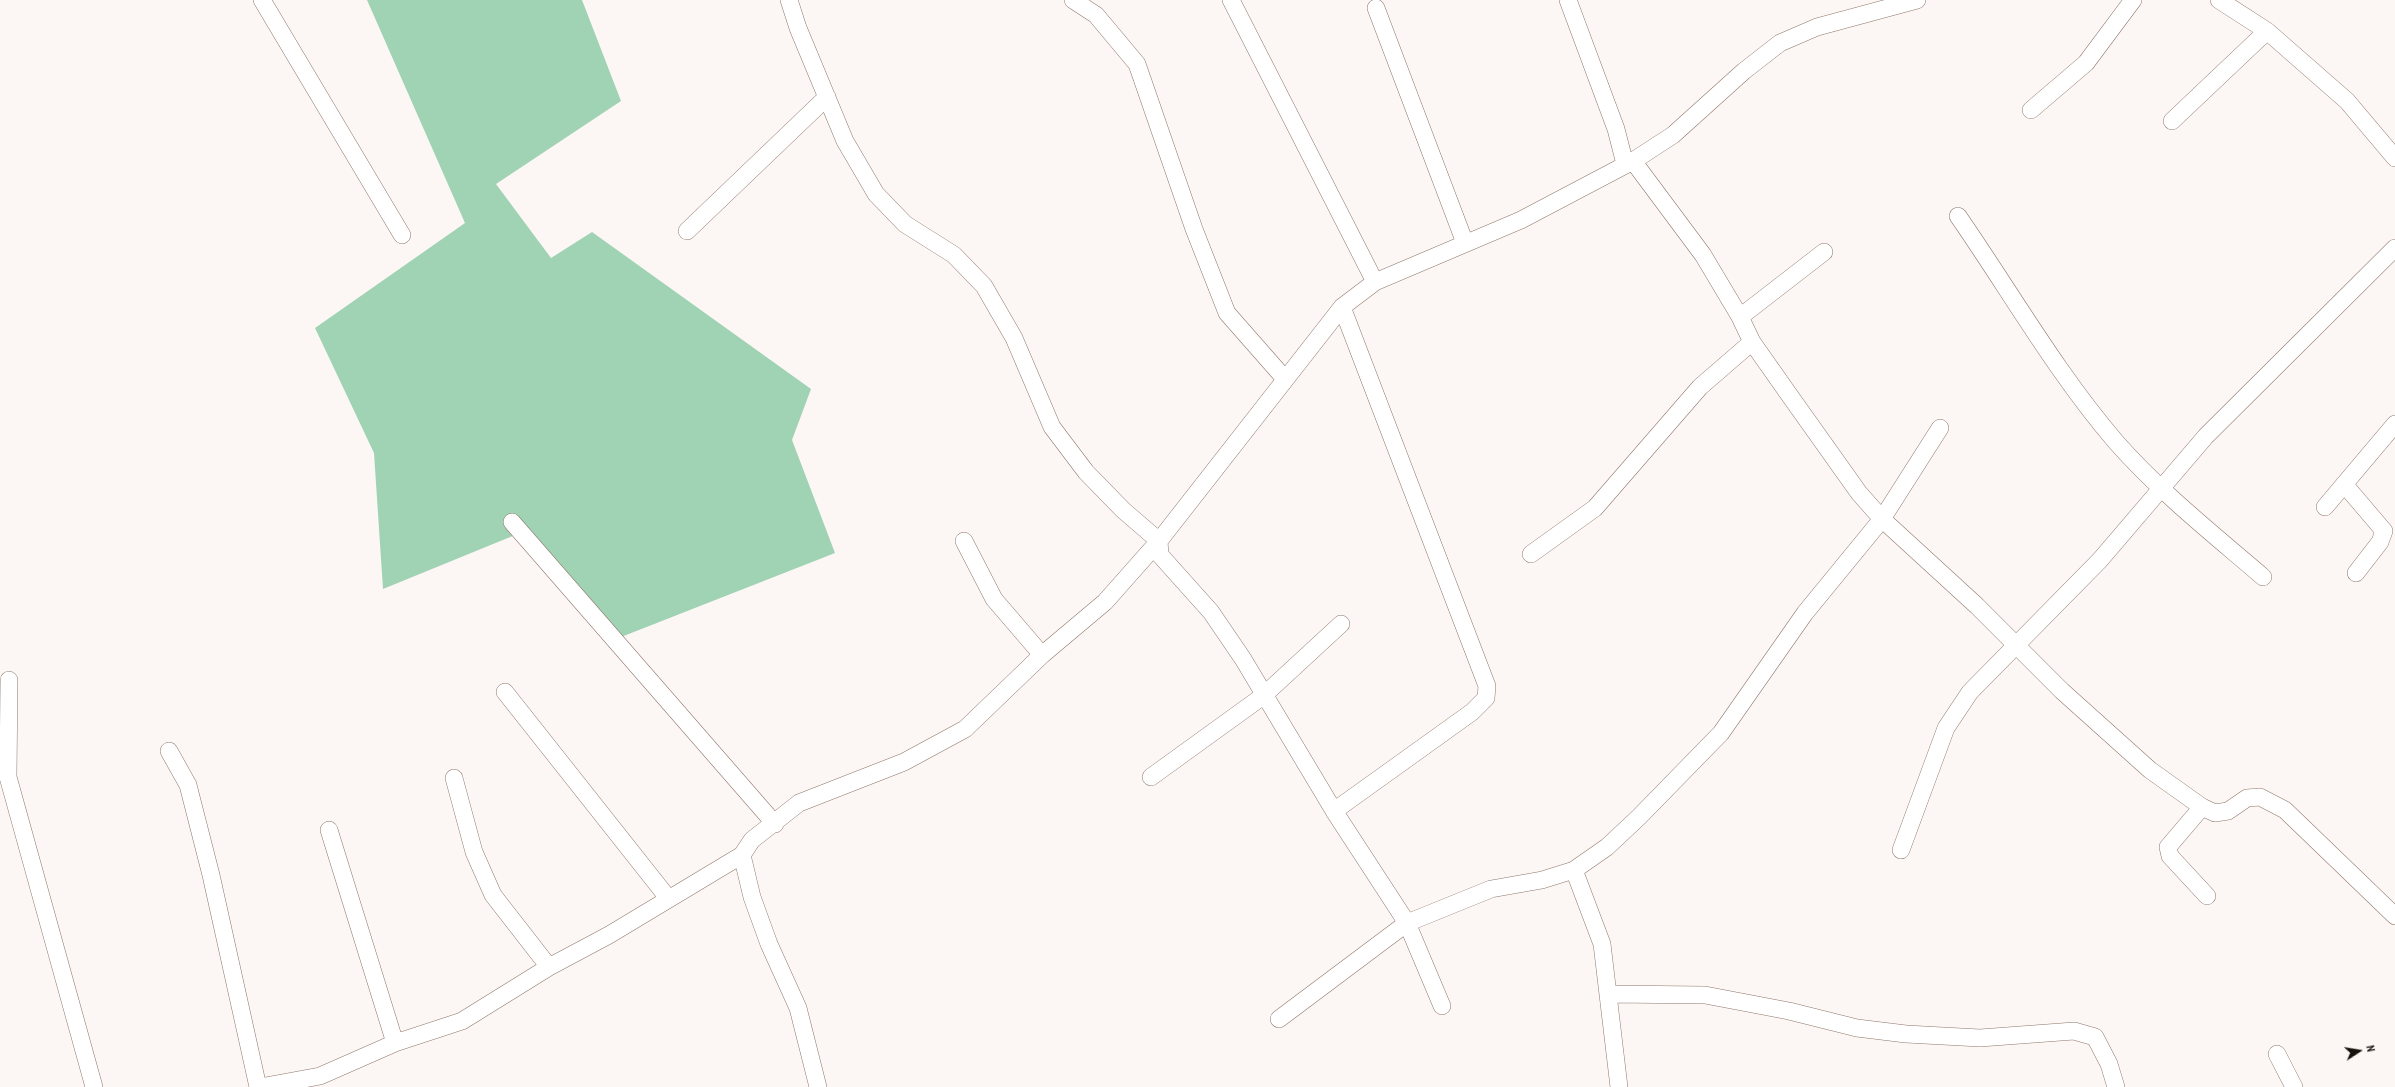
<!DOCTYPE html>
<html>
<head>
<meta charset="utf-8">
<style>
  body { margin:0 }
  #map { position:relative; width:2395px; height:1087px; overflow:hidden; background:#fcf7f4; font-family:"PT Sans Narrow",sans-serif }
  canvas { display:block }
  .north { position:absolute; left:2339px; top:1031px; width:40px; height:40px; -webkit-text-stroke:3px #fcf7f4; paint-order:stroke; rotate:78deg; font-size:11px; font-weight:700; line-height:16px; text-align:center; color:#19110c }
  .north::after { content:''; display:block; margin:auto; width:14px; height:18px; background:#19110c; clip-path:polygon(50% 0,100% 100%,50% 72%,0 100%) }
</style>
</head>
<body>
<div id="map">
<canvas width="2395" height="1087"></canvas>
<div class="north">N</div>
</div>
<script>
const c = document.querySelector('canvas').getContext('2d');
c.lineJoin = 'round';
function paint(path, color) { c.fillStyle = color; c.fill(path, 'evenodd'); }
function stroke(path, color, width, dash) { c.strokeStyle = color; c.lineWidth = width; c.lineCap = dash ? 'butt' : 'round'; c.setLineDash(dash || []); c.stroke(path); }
paint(new Path2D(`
  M367,0H582L621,101L496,184L551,258L592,232L811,389L792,440L835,553L616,639L520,533L383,589L374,453L315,328L465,223Z`), '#a0d2b4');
const street = new Path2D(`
  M262,0L402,235
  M789,0L798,28L845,141L876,194L905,224L954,255L984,286L1014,338L1052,427L1086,472L1123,510L1159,541L1160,555L1211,612L1243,659L1334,811L1407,923L1442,1006
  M1073,0L1096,15L1137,64L1194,229L1227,313L1285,379
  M1231,0L1375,282
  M1568,0L1616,129L1625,164
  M2219,0L2267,31L2347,101L2395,158
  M1376,8L1465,243
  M2031,110L2086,63L2133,0
  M2172,121L2267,31
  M1633,161L1703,255L1740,317L1752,342L1790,396L1859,493L1882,519L1977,606L2062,691L2150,770L2202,807L2215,813L2228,811L2247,798L2260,797L2285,810L2395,916
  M1958,216C2010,291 2056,372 2116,442C2160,492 2213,534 2263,577
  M687,231L827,97
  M1740,317L1824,252
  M2344,484L2384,531L2380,542L2356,573
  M2325,507L2395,424
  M512,522L775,824
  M964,541L994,599L1042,655
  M1531,554L1595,508L1700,387L1752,342
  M9,680L8,777L94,1087
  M505,692L668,898
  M169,751L188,785L211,875L258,1087
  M1151,777L1263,696L1341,624
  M454,778L474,852L493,895L549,967
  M2202,807L2168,847L2170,856L2207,896
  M1334,811L1472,712L1486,698L1487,686L1342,307
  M329,830L395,1043
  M1901,850L1946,728L1970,692L2100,560L2206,436L2395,248
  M742,855L752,840L799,803L904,762L965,729L1042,655L1105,602L1159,541L1342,307L1375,282L1521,220L1633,161L1673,135L1744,71L1780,43L1817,27L1917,0
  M1574,870L1602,944L1619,1087
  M1609,994L1705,995L1789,1011L1857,1028L1906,1034L1980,1038L2074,1031L2095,1037L2109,1064L2116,1087
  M1279,1019L1407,923L1491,889L1542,880L1574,870L1607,847L1639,817L1721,733L1805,613L1882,519L1940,428
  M2277,1054L2294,1087
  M260,1087L320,1076L395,1043L462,1021L549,967L609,935L742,855L752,897L769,944L798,1008L818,1087`);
stroke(street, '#8f776b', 18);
stroke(street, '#fff', 17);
</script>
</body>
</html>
